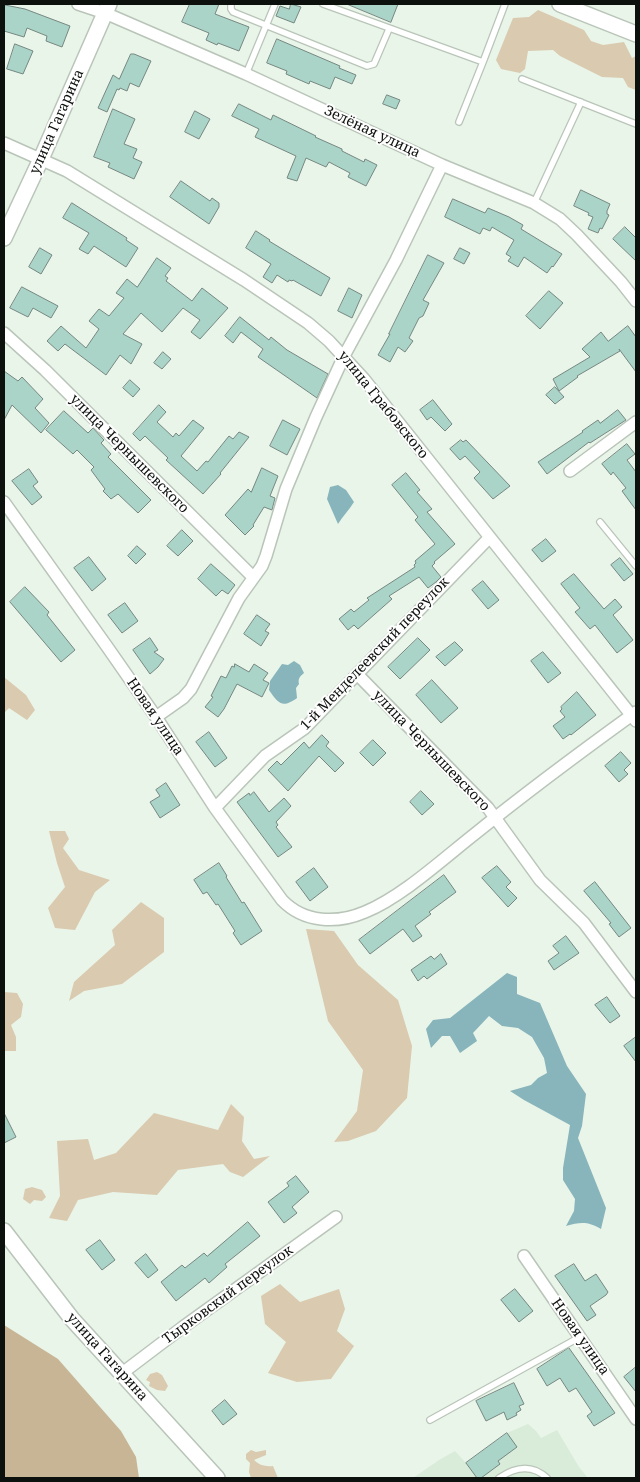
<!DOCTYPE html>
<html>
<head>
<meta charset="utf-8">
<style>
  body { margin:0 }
  #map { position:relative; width:640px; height:1482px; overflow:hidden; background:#e9f5e9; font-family:"Noto Serif",serif }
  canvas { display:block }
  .frame { position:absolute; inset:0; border:5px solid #0d110d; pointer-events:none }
</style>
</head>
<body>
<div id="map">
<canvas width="640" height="1482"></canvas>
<div class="frame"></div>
</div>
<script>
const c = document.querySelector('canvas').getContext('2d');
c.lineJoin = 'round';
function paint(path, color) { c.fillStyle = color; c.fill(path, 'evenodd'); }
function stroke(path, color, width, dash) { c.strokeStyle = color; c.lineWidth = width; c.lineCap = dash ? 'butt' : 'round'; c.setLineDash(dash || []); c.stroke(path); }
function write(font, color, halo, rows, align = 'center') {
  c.font = font + ' "Noto Serif",serif'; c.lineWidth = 4; c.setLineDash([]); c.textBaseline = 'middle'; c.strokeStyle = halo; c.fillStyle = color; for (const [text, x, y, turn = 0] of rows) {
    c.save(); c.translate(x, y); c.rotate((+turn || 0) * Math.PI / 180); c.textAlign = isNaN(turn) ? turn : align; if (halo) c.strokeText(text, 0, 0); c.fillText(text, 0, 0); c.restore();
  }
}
paint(new Path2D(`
  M528,1424L536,1431L541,1438L557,1430L579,1467L588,1478H413L439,1460L455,1451L466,1463L507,1433Z`), '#d9ebd9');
paint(new Path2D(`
  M538,10L584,30L591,41L603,45L624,42L632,58L636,56V90L628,87L623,78L602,77L560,56L553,50L528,51L525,69L520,73L501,69L496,60L513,18L529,17Z
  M4,677L26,695L35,710L27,720L9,708L4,713Z
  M49,831H65L69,839L63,848L79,870L110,880L95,892L75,930L55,928L48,908L65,887L57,863Z
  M141,902L164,918V952L122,984L84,991L69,1001L74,982L115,945L112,930Z
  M306,929L334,931L358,965L398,1000L412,1046L407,1098L376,1131L348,1141L334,1142L357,1111L363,1070L328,1021Z
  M4,992L17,993L23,1004L21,1017L11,1025L16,1037V1051H4Z
  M231,1104L244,1117L242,1141L254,1159L270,1156L243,1177L230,1172L223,1164L178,1170L157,1195L113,1192L78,1200L67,1221L49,1218L60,1196L57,1141L88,1139L94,1160L116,1153L154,1113L218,1130Z
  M32,1187L42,1190L46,1197L42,1201L34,1200L30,1204L23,1199L25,1189Z
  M280,1284L300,1302L339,1289L345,1309L337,1331L354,1346L331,1379L297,1382L268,1373L286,1342L265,1324L261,1296Z
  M157,1372L162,1375L168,1386L165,1391L157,1390L149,1386L150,1382L146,1380L150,1374Z
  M251,1450L256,1452L266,1450V1455L254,1460C259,1465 265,1467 273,1466L278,1478H251L249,1472L250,1463L246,1459V1454Z`), '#dacaaf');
paint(new Path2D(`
  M4,1325L58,1359L121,1431L136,1457L139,1478H4Z`), '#c7b595');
paint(new Path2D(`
  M338,485L346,490L354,502C349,510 343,516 338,524L327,499L330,487Z
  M294,661L300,665L304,673C299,677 298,679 299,684L296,688L297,698C282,709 278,703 269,690L270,681L282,664L288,665Z
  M507,973L517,977V994L540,1003L567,1066L586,1094L582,1126L578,1138L606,1208L601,1229C588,1221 580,1222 566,1226L574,1211L575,1199L563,1180V1168L570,1125L524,1100L510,1091L531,1085L538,1078L547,1073L544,1058L532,1037L518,1028L502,1026L489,1016L473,1033L477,1041L460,1053L450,1036H442L431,1048L426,1029L433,1020L450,1018Z`), '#88b4bb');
const building = new Path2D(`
  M190,4H219L215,14L249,27L239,51L218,43L217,45L206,40L209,33L182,22Z
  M291,4L301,7L294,23L276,16L280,6L289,9Z
  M347,4H398L391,22Z
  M5,5L25,9L70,26L62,47L46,41L47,36L27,28L24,37L4,31Z
  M277,39L340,66L339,68L356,75L352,84L335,77L330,89L310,81L309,84L286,74L287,71L267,63Z
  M15,44L33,51L23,74L7,69Z
  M131,54H134L151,61L139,87L130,83L127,91L120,88L119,90L117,89L107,112L98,108L113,75L119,79Z
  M387,95L400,100L396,109L383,104Z
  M239,104L271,120L273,115L316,136L315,137L342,149V151L364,162L365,159L377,165L366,186L348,177L350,173L329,162L326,167L306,158L297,181L287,178L296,156L255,137L259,129L232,116Z
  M113,109L135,119L124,144L137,149L133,158L142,162L134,179L108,167L110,163L94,157Z
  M195,111L210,119L199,139L185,132Z
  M181,181L210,201L212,198L219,203V207L209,224L170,197Z
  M581,190L610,204L607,211V214L609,215L602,229L600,228L598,233L588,229L593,217L588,215L589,213L574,206Z
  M453,199L485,213L488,208L509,217L523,225L521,229L562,254L553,267L552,266L547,273L524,257L518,267L508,261L511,257L506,254L514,240L492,227L490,231L483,228L480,234L445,217Z
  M72,203L127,238L126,240L138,248L126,267L94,246L88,254L79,249L89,233L63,218Z
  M625,227L636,238V261L613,239Z
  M256,231L270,240L269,241L330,278L321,296L293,280L292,281L289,280L288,282L277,275L272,283L263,277L271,264L246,248Z
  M40,248L52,255L41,274L29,267Z
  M460,248L470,253L464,264L454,259Z
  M428,255L444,263L423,300L429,303L423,316L419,318L409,338L413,341L405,352L398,347L390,362L378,355L390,334H389Z
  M157,258L171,268L165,276L168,278L166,281L192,301L202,288L228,308L200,339L191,332L200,320L183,308L162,332L141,313L123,334L142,344L131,364L120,355L106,375L65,344L58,351L47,341L61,326L86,348L99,329L89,321L99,309L109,316L124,298L116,293L127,279L137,287Z
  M22,287L58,306L51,318L33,308L28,317L10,308Z
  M349,288L362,295L352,318L338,311Z
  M549,291L563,303L540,329L526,316Z
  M240,317L269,340L271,337L287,350L328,374L317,398L258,357L263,349L241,332L233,343L225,336Z
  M628,326L636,337V372L619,349L620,351L577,376L578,377L559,391L553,379L590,357L582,349L601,332L608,341Z
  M163,352L171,359L162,369L154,363Z
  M4,371L18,381L22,377L43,399L35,408L49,423L41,433L12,405L4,420Z
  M130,380L140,389L133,397L123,388Z
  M555,387L564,397L555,404L546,395Z
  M433,400L452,424L445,431L431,417L427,420L420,410Z
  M159,405L166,412L157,422L173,437L176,433L179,436L193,420L204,428L181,456L197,471L206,461L208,462L229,436L233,439L239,432L249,437L220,473L221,474L203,494L166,460L168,458L145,436L140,441L133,434Z
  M618,410L626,420L590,443L589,442L547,474L538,462L583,432L582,431L598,420L600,423Z
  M64,411L88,433L93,428L104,440L101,443L111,454L108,457L151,500L138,513L118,494L111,499L103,491L105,489L91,470L94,467L77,450L73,454L46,430Z
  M283,420L300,429L287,455L270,446Z
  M461,440L463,442L466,440L510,486L493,499L474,478L480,472L465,456L460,460L450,449Z
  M627,444L635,454L627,460L636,472V510L622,491L626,488L613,472L611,475L602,464Z
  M262,468L278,476L270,496L275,498L272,510L264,507L253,525L254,526L245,535L225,515L248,489L251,492Z
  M29,469L38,482L33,486L42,497L32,505L12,481Z
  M406,473L420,490L417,492L432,509L427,512L455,544L434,562L435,563L432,566L441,577L436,582L428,588L419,577L389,596L392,599L358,629L354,625L348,630L339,619L351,609L354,612L369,600L367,598L415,567L414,565L416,563L415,561L435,544L415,520L418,517L392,485Z
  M182,530L193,541L178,556L167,546Z
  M546,539L556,551L542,562L532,550Z
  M137,546L146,554L136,564L128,556Z
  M89,557L106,579L92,591L74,568Z
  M620,558L633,574L624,581L611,565Z
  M211,564L235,585L228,594L222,590L216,596L198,579Z
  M574,574L604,609L615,599L622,607L613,615L633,640L617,653L595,625L590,629L575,612L580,608L561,584Z
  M483,581L499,600L488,609L472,590Z
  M25,587L49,612L47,615L75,650L61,662L10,602Z
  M125,603L138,621L122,633L108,615Z
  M257,615L270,624L265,631L269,633L261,646L244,634Z
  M150,638L158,650L154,652L164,659L158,667L150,674L133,650Z
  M418,638L430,650L400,679L388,667Z
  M455,642L463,650L445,666L436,657Z
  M543,652L561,673L548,683L531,661Z
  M235,664L249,672L254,664L268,673L263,680L269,683L262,697L237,684L224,709L218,717L205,707L213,697L211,696L221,676L226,678L232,666L234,667Z
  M432,680L458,708L441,723L416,695Z
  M577,692L596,715L571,735L570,734L563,739L553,726L565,717L560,711L562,709L561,707Z
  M209,732L227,758L215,767L196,742Z
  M322,735L329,742L326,746L344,763L335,772L319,756L288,791L268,770L277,761L281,765L304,742L309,748Z
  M373,740L386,753L373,766L360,753Z
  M621,752L631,763L624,770L628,774L619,782L605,766Z
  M166,783L180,805L160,818L150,802L160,796L156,790Z
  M421,791L434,804L422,815L410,802Z
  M254,792L269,812L284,798L291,806L276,822L278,825L276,827L292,847L278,857L237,802L249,793L250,795Z
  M219,863L227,876L226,877L242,903L244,902L262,931L241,945L233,933L235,931L218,904L216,905L207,892L203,894L194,880Z
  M497,866L511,882L506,887L517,898L508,907L482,878Z
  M314,868L328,887L310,901L296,882Z
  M444,875L456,892L429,912L431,914L415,926L422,936L413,942L403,929L370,954L359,940Z
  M595,882L631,928L619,937L609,924L611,923L584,891Z
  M566,936L579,953L554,970L548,961L559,953L553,946Z
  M441,954L447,964L427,979L424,976L418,981L411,970L431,956L434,959Z
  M607,997L620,1016L610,1023L595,1005Z
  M636,1037V1062L624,1046Z
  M4,1113L16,1137L4,1143Z
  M296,1176L309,1192L292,1207L297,1213L284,1223L268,1202L289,1186L287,1183Z
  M248,1222L260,1236L225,1264L227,1267L209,1283L205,1278L176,1301L161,1282L182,1265L185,1268L204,1253L207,1256Z
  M100,1240L115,1260L102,1270L86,1250Z
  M146,1254L158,1270L148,1278L135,1263Z
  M574,1264L585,1281L596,1274L608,1292L606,1295L590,1306L596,1315L587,1321L555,1276Z
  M515,1289L533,1311L519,1322L501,1300Z
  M569,1348L615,1413L594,1426L587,1416L592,1412L576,1388L569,1392L560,1378L547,1386L537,1369Z
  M636,1367V1392L624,1377Z
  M514,1383L524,1404L519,1406L521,1410L516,1413L517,1415L507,1420L504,1412L486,1421L476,1401Z
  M225,1400L237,1414L223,1425L212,1411Z
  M507,1433L517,1447L498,1461L500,1464L481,1478H477L466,1463Z`);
paint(building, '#a9d4c7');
stroke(building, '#768782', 1);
const lane = new Path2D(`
  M231,4V9L233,12L367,66L374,64L389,29
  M323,4L483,62L459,122
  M483,62L505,4
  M246,74L275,4
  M522,79L636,124
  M534,203L581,102
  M600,522L636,566
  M430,1420L580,1337
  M499,1478C515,1467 532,1464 547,1478`);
const street = new Path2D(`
  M78,4L105,13L246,74L442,165L534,203L560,219L577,235L621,282L636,301
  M4,143L67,171L244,280L308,323L329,341L364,379L636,721
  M4,333L45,370L253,577
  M570,471L636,422
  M4,502L108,648L156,717L215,808L282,900C304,923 337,924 365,912C402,897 444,858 476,833C528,791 582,751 636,712
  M357,674L488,808L540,880L584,923L636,992
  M156,717L183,698L191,689L239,598L262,566L266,556L286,489L316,417L344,356L396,260L442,165
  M215,808L265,756L305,728L489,538
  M524,1256L636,1419
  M121,1374L183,1327L336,1217`);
const secondary = new Path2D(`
  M560,4L636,34
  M4,238L41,159L109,4
  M4,1231L72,1319L217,1478`);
stroke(lane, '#b9c5b8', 8);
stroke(street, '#b9c5b8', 14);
stroke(secondary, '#b9c5b8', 18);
stroke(lane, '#fff', 5.5);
stroke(street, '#fff', 11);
stroke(secondary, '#fff', 15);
write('14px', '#0d110d', '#fefefe', [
  ["улица Гагарина",57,122,-66],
  ["Зелёная улица",372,132,25],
  ["улица Грабовского",383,405,51],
  ["улица Чернышевского",129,454,45],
  ["1-й Менделеевский переулок",375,654,-46],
  ["Новая улица",155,717,56],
  ["улица Чернышевского",431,751,46],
  ["Тырковский переулок",228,1295,-36],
  ["Новая улица",580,1337,55],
  ["улица Гагарина",107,1357,48]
]);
</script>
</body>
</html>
